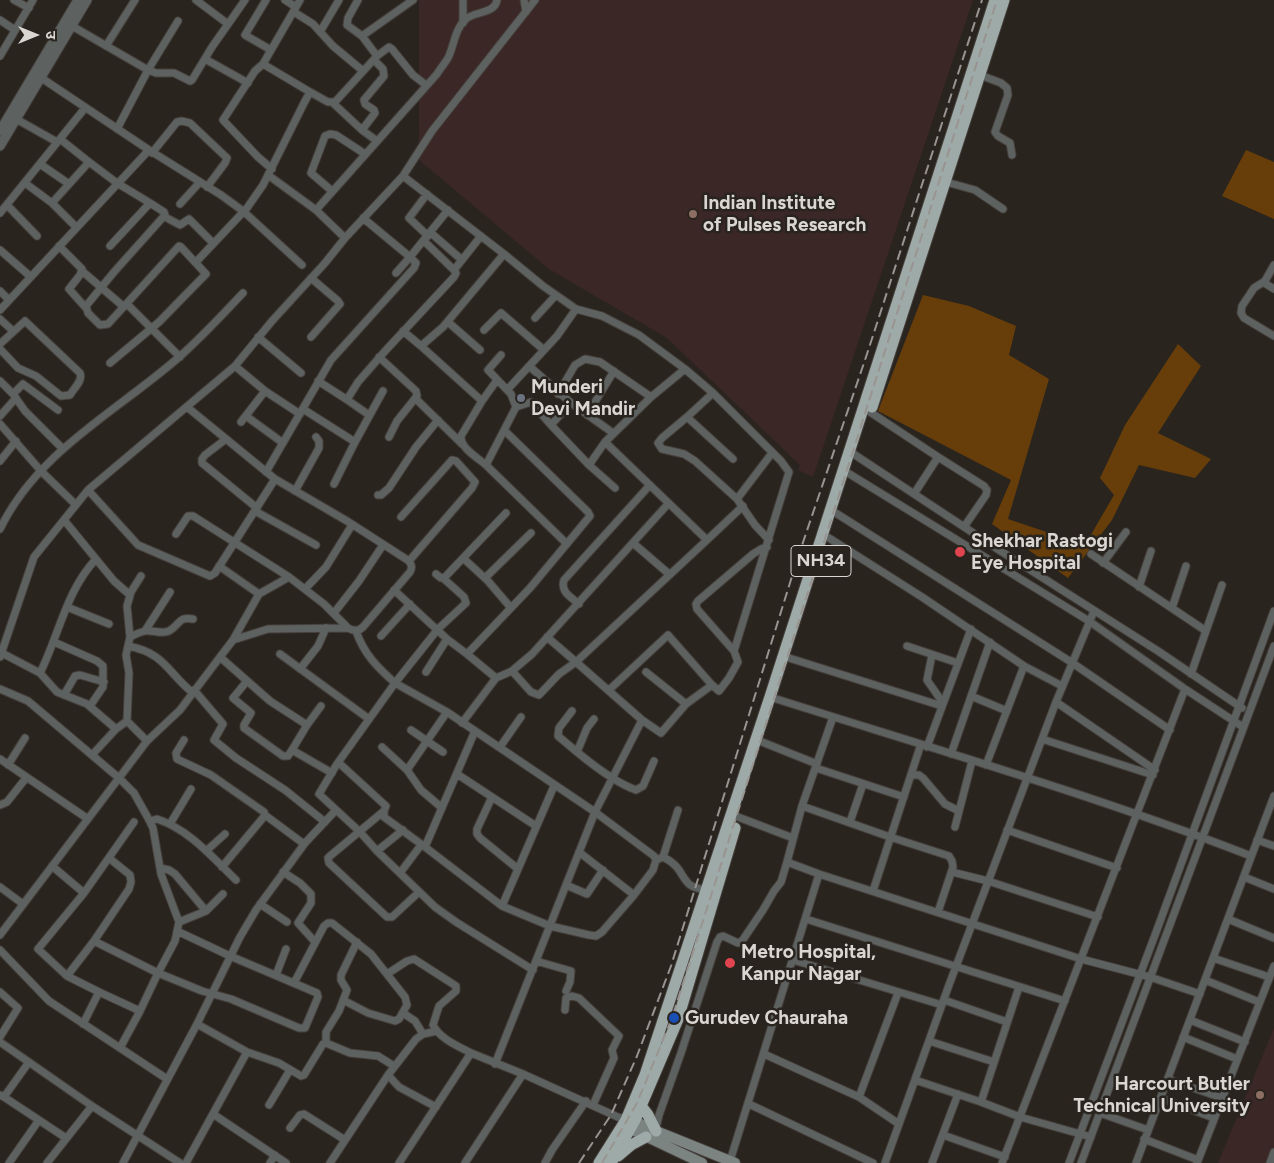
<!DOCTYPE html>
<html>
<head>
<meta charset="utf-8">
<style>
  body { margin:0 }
  #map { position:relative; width:1274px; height:1163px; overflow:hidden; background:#2a241f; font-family:Figtree,"Noto Sans Devanagari",sans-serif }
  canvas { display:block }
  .north { position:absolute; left:10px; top:10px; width:50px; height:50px; -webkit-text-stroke:4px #2a241f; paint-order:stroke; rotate:90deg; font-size:14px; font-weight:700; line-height:20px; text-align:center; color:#dad6d2 }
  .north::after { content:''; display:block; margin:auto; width:18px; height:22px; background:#dad6d2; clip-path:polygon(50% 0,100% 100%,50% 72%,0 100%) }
</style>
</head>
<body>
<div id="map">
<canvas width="1274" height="1163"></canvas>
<div class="north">उ</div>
</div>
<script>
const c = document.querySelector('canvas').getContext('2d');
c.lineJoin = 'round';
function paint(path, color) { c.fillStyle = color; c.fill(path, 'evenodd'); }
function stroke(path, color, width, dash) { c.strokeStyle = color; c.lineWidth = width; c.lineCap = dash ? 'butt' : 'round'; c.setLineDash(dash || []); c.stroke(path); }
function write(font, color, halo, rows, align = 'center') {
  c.font = font + ' Figtree,sans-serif'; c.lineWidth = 5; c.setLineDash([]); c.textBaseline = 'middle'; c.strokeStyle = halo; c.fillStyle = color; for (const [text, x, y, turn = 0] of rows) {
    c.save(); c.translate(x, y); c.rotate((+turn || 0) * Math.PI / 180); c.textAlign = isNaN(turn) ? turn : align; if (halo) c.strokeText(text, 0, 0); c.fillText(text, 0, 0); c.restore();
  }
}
paint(new Path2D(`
  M419,0H973L813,477L798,470L800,465L667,338L549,269L419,160Z
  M1274,1028V1163H1218Z`), '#3b2726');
paint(new Path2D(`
  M1246,150L1274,162V219L1222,196Z
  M923,295L969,306L1016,326L1009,355L1049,379L1008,519L1085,545L1114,495L1100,478L1125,425L1178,344L1201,366L1158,433L1211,459L1195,478L1139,465L1112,520L1068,578L992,524L1011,480L878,411Z`), '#673e09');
const minor = new Path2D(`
  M14,0L29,8
  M196,0L228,24
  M266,0L245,35L271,50
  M285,0L296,7
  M358,0L348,18L347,25L362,36L377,56
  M463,0V23
  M524,0L526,12
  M294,12L313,24L333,46L363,71
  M0,20L15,30
  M72,26L148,70L156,73H174L190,81L192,80L212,47L245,0
  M320,32L339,0
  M362,36L413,0
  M106,46L135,0
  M0,56L33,0
  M205,59L248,83
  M263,64L300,0
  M37,75L149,150L221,195L243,211L302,265
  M980,75L1001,83L1007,88L1008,95L995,132L998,136L1010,143L1012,155
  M310,92L328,102H335L377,56L389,47L392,49L413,75L426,85
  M333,103L362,130L377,141
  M16,119L57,142
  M117,129L148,70L178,21
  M362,130L375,113L374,110L365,104L364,100L384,76L383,69L374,60
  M152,153L177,122L182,121L190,123L227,158L225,163L207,187
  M89,162L117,183L150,203L110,246
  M40,164L69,184
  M268,175L316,210L345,238
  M946,182L975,190L1003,209
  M25,183L52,203L89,162L60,139
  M332,191L311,173L325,136L330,134L336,135L365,154
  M427,194L409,218L428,236
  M52,203L76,227
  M180,204L200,182
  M7,205L37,236
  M316,210L437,74C440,69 445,63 448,58C454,46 455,28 466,19C475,11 495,14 497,0
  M0,213L85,108
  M165,217L180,225L189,219L213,243
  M363,218L410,257L396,273
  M431,233L462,260
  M424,241L454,270
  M59,246L82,269L80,275L69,289L86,308
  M0,250L31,277
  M504,254L403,176L432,131L535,0
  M196,262L247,208L263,185L304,103L310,92L263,64L255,71L223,120L258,157L272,169
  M1274,265L1265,281L1266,284L1274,289
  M82,271L124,307
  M311,278L338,301L340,304L311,337
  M1265,281L1254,288L1242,306L1241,313L1244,318L1274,336
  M0,291L9,300
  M127,304L180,357
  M0,310L149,150
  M535,318L556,295
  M0,319L13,331
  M448,322L480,350
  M484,330L501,313L544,350
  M403,331L421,346
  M258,337L301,373
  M0,344L25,321L80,373C83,381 74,388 70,395L61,396L36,376L18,368L0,349
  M501,355L488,370L511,394L516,407L486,465C478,458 460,448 461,436L482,401L421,346L443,327L504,254L543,286L576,309L602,316L639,335L685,369L651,397L605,442L707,540L743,506
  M379,357L416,391L417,396L397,421L389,437
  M110,363L159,322L206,274L181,247L179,246L108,324L100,325L88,313L86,306L114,272L165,215L164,212L150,203
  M235,366L265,391L300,414
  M529,366L571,403
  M685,369L713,393
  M0,381L13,394L25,411L63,449
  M318,381L346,399L348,398L358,382L386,350L454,277L456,273L454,270L481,236
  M507,390L557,336L576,309
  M13,394L23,384L58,410
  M558,394L575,365L585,359L600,362L651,397
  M346,399L369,415
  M416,399L462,444
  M482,401L497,380
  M516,407L531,402L551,425
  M303,409L355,442L383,391
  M870,412L938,457L914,494
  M587,415L614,371
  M0,416L16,398
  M246,416L283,443
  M687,417L713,393L781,461L789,472L734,651
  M241,422L265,391
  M0,424L41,471L76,505
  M226,439L205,455L202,459V463L257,508
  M605,442L589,465L551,425L571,403L613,433
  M849,451L999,550L1158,651L1242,708
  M938,457L984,486L987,490L986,495L964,527
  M733,459L687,417L662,438L658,443L662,449L684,454L695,461L737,499L755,525L769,540
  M0,461L16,441
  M486,465L567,544
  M589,465L615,488
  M843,470L1089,621L1185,689L1243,727
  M266,472L331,360L414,268L416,263L410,257L448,210
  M334,484L355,442
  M88,490L138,545L210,576L215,573L275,479
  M295,491L319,448V441L316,437
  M378,495H381L389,488L416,447L438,420
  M737,499L772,453
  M831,510L1071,662L1170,730
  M255,511L316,545
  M401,517L452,460L456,461L475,482L472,488L409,561
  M64,520L114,581L130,595
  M0,529C37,452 116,412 178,358C201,338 222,315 243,293
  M176,534L188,516H193L289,577L324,604L348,628C353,631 358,632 363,627L410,572C413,567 411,562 406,559L347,521L275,479L187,407
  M829,538L922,597L1024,666L1062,686
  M707,540L576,662L642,720L661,733L686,704L712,685L719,691L729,678L738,662L734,651L697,609L696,604L698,601L753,554L761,549L767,547
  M633,543L669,574
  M1091,554L1206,631
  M463,558L488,581L511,608
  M1103,563L1126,532
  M219,566L259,594
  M436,574L441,578L445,577L506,513
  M485,578L531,533
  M1139,587L1151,551
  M305,589L326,567L352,525
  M394,590L447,639L467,654
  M579,604C571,597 560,592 564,580L650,485
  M67,607L109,624
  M1172,608L1186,566
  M334,613L359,581L383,545
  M145,631L170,592
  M356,631C364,654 377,667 395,683L438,629L466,603L464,597L443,578
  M381,636L410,604
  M130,637C136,634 143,630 149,631C157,631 162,634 169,631C180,625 178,616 193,619
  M233,640L268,629L348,628
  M54,642L97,661L103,666V687L90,706
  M128,646C165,653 167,672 193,693
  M907,646L958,663
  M0,652L40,673L57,692L87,704L116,729L127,721L147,741
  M280,654L369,719
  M932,655L927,680L943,703
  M0,657L34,557L88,490L235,366L272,321L325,263L345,238L403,176
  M220,657L270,701L307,725L292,750L332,773
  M789,658L942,706
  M300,669L318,646L326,628
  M512,671L531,692L539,695L559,674L576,662L547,637
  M426,672L447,639
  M646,672L686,704
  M40,673C59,635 66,591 96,559
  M1191,674L1222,585
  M496,678L512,671L532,654L668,504
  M247,681L233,698L251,713L244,725V728L283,756H288L292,750
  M0,689L28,701L119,778L134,793L148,818L153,828L161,874L179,922L175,941L158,973L202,991L231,999L299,1028H305L318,997L317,993L230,956L177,931
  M194,690L223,724L214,740L236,758L285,790L325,822
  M609,690L668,635L712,685
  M64,695L75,676L80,675L104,682
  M971,696L1007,711
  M770,697C931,748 1094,795 1251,856
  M1056,702L1155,770
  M572,711L559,728L558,736L577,752
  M833,717L802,806L787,862L819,874L1081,959L1150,977L1200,994
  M594,719L587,728L577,752C594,766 616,783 636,790L643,786L654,761
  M642,720L595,812L654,856L656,860
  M127,721L129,673L126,655L130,637L127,606L131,592L141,576
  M462,723L496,678L467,654L530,588L590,516L588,512L505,431
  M307,725L321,706
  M411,730L443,752
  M475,731L425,847L502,906L550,926L589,935L596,936L602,932L634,895L653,870L656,860L663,857L678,810
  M1042,739L1153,775
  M184,740L176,753L177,759L211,775L264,812L265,815L262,819L222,867
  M762,742L817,764
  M382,747L407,770
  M500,747L521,717
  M927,747L971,629
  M951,754L990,642
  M92,755L116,729
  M0,759L88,819
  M339,763L386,806L384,811V817L425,847
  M8,765L25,738
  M986,765L1024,666
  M816,768L904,797
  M457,774L536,826
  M911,775H919L923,778L945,804L959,811
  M492,797L477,829V834L480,838L518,869
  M0,805L7,802L26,778
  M802,806L890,837L949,856L952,861L953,867L938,912
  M442,808L421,790L407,770L447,712
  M384,811L330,856L328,858L329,863L387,917H392L419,892
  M265,815L304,844
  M738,817L793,838
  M150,821L157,819C190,830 212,857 236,880
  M850,822L863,784
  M170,824L191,789
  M955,827L972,761
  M1007,830L1117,868
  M1257,840L1274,846
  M206,851L225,834
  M377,851L403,830
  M579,852L634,895
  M663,857C669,860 675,864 679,870C688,884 688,887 706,890
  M52,866L84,893L38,949L67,976L99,992L83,1024
  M160,868L169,870L175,874L206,911
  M283,872L300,883L311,894V903L298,923L315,942
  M952,872L988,881L1098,917
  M400,873L421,845
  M1244,877L1274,889
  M566,885L587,894L603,870
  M0,887L23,904
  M873,891L921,744
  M84,893L134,822
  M260,904L287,922
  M502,906L554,786
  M806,919L1065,1001
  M1228,919L1274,938
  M179,922L206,911L223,894
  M0,935L147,741L180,710L220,657L233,640L259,594L289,577
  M94,941L158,973L140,1011
  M0,950L49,1001L167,1079
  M1213,958L1269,977
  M793,960L942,1005
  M536,961L571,971L570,982L566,991
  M387,974L407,961L414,959L456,986V991L439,1006L433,1025C440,1039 458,1046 471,1053
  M276,975L286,949
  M67,976L94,941L129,889L131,882L130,875L109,858
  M1205,980L1259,1002
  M294,983L324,926L328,923H332L371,954L405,997L407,1005L399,1019L395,1021L368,1013L343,1000
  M0,992L18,1008L0,1037
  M99,992L140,1011L120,1048
  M944,1000L1007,1022
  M565,1010L566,998L572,996L579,998L619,1036L612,1050L614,1058L593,1105
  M403,1013L415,1021L423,1034
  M1190,1020L1245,1042
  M197,1024L247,1052L279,1063L301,1076L304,1075L323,1044L326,1043L350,1053L378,1056L394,1066
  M1183,1037L1237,1059
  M929,1041L994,1062
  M0,1042L92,1106L180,1163
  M326,1043V1032L339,1011L347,990L341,980V975L357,942
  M764,1054L859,1097L899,1124
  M495,1064L595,812L447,712L395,683L337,764L319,794L360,832L377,851L435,907L456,922L533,970
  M388,1075L399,1087L436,1107
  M1168,1079L1222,1098
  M915,1080L981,1102L1020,1117L1091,1137
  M0,1095L4,1097L29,1062
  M4,1097L66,1138
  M859,1097L898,993
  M1160,1098L1214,1118
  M981,1102L1019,987
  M749,1104L873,1163
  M269,1105L290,1070
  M1100,1113L1148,1130
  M213,1114L286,1163
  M290,1128L300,1115L304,1114L345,1140
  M656,1128L659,1115L681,1053L717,942L720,937L723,936L738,943L742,941L763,910L774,891L781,882L787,862
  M943,1135L1005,1157
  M1144,1139L1198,1160
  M730,1161L819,874
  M9,1163L39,1120
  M47,1163L92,1106
  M123,1163L197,1024L240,937L256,910L305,843L336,810
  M186,1163L247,1052
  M270,1163L275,1155
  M330,1163L388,1075L416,1039L423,1034L437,1031
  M399,1163L471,1053L523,1074L620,1118L627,1117
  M465,1163L523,1074
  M545,1163L552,1150L586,1101
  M885,1163L949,985L1056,702L1094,611
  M932,1163L958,1094
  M1002,1163L1185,689
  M1069,1163L1158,927L1274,611
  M1081,1163L1274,646
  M1136,1163L1274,796
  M1197,1163L1274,966
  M1270,1163L1274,1152`);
const tertiary = new Path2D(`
  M0,131L78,0
  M0,146L87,0`);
const secondary = new Path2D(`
  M628,1118L656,1131L735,1163
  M624,1126L702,1163`);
const trunk = new Path2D(`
  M872,407L1004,0
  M641,1106L648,1115L656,1131
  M618,1156L631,1145L646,1137
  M599,1163L626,1120L645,1075L770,697L995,0
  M611,1163L635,1120L678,1019L735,828`);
stroke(minor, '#46403c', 9);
stroke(tertiary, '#46403c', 11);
stroke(secondary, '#46403c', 12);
stroke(trunk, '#46403c', 13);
stroke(minor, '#5d6261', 7);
stroke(tertiary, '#5d6261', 9);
stroke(secondary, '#7c8482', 10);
stroke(trunk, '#9eaaa8', 11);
stroke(new Path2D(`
  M579,1163L611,1115L637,1056L671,966L798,557L866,357L982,0
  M602,1163L637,1103L672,1018L997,0`), '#999490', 2, [10, 5]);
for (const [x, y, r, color] of [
  [693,214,5,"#8d6e63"],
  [521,398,5,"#6b7280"],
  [960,552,6,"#e0444e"],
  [730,963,6,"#e0444e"],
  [674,1018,6,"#1a4fb4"],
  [1260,1095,5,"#8d6e63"]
]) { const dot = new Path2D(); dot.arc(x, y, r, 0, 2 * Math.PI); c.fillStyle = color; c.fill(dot); stroke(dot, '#2a241f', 2); }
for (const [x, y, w] of [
  [821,561,60]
]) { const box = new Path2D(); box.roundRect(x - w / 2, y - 15.5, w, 31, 4); c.fillStyle = '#2a241f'; c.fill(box); stroke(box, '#dad6d2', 1); }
write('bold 18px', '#dad6d2', null, [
  ["NH34",821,561]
]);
write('bold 19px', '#dad6d2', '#2a241f', [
  ["Indian Institute",703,203],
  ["of Pulses Research",703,225],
  ["Munderi",531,387],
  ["Devi Mandir",531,409],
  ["Shekhar Rastogi",971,541],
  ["Eye Hospital",971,563],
  ["Metro Hospital,",741,952],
  ["Kanpur Nagar",741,974],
  ["Gurudev Chauraha",685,1018],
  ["Harcourt Butler",1250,1084,"right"],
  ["Technical University",1250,1106,"right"]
], 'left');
</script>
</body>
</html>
